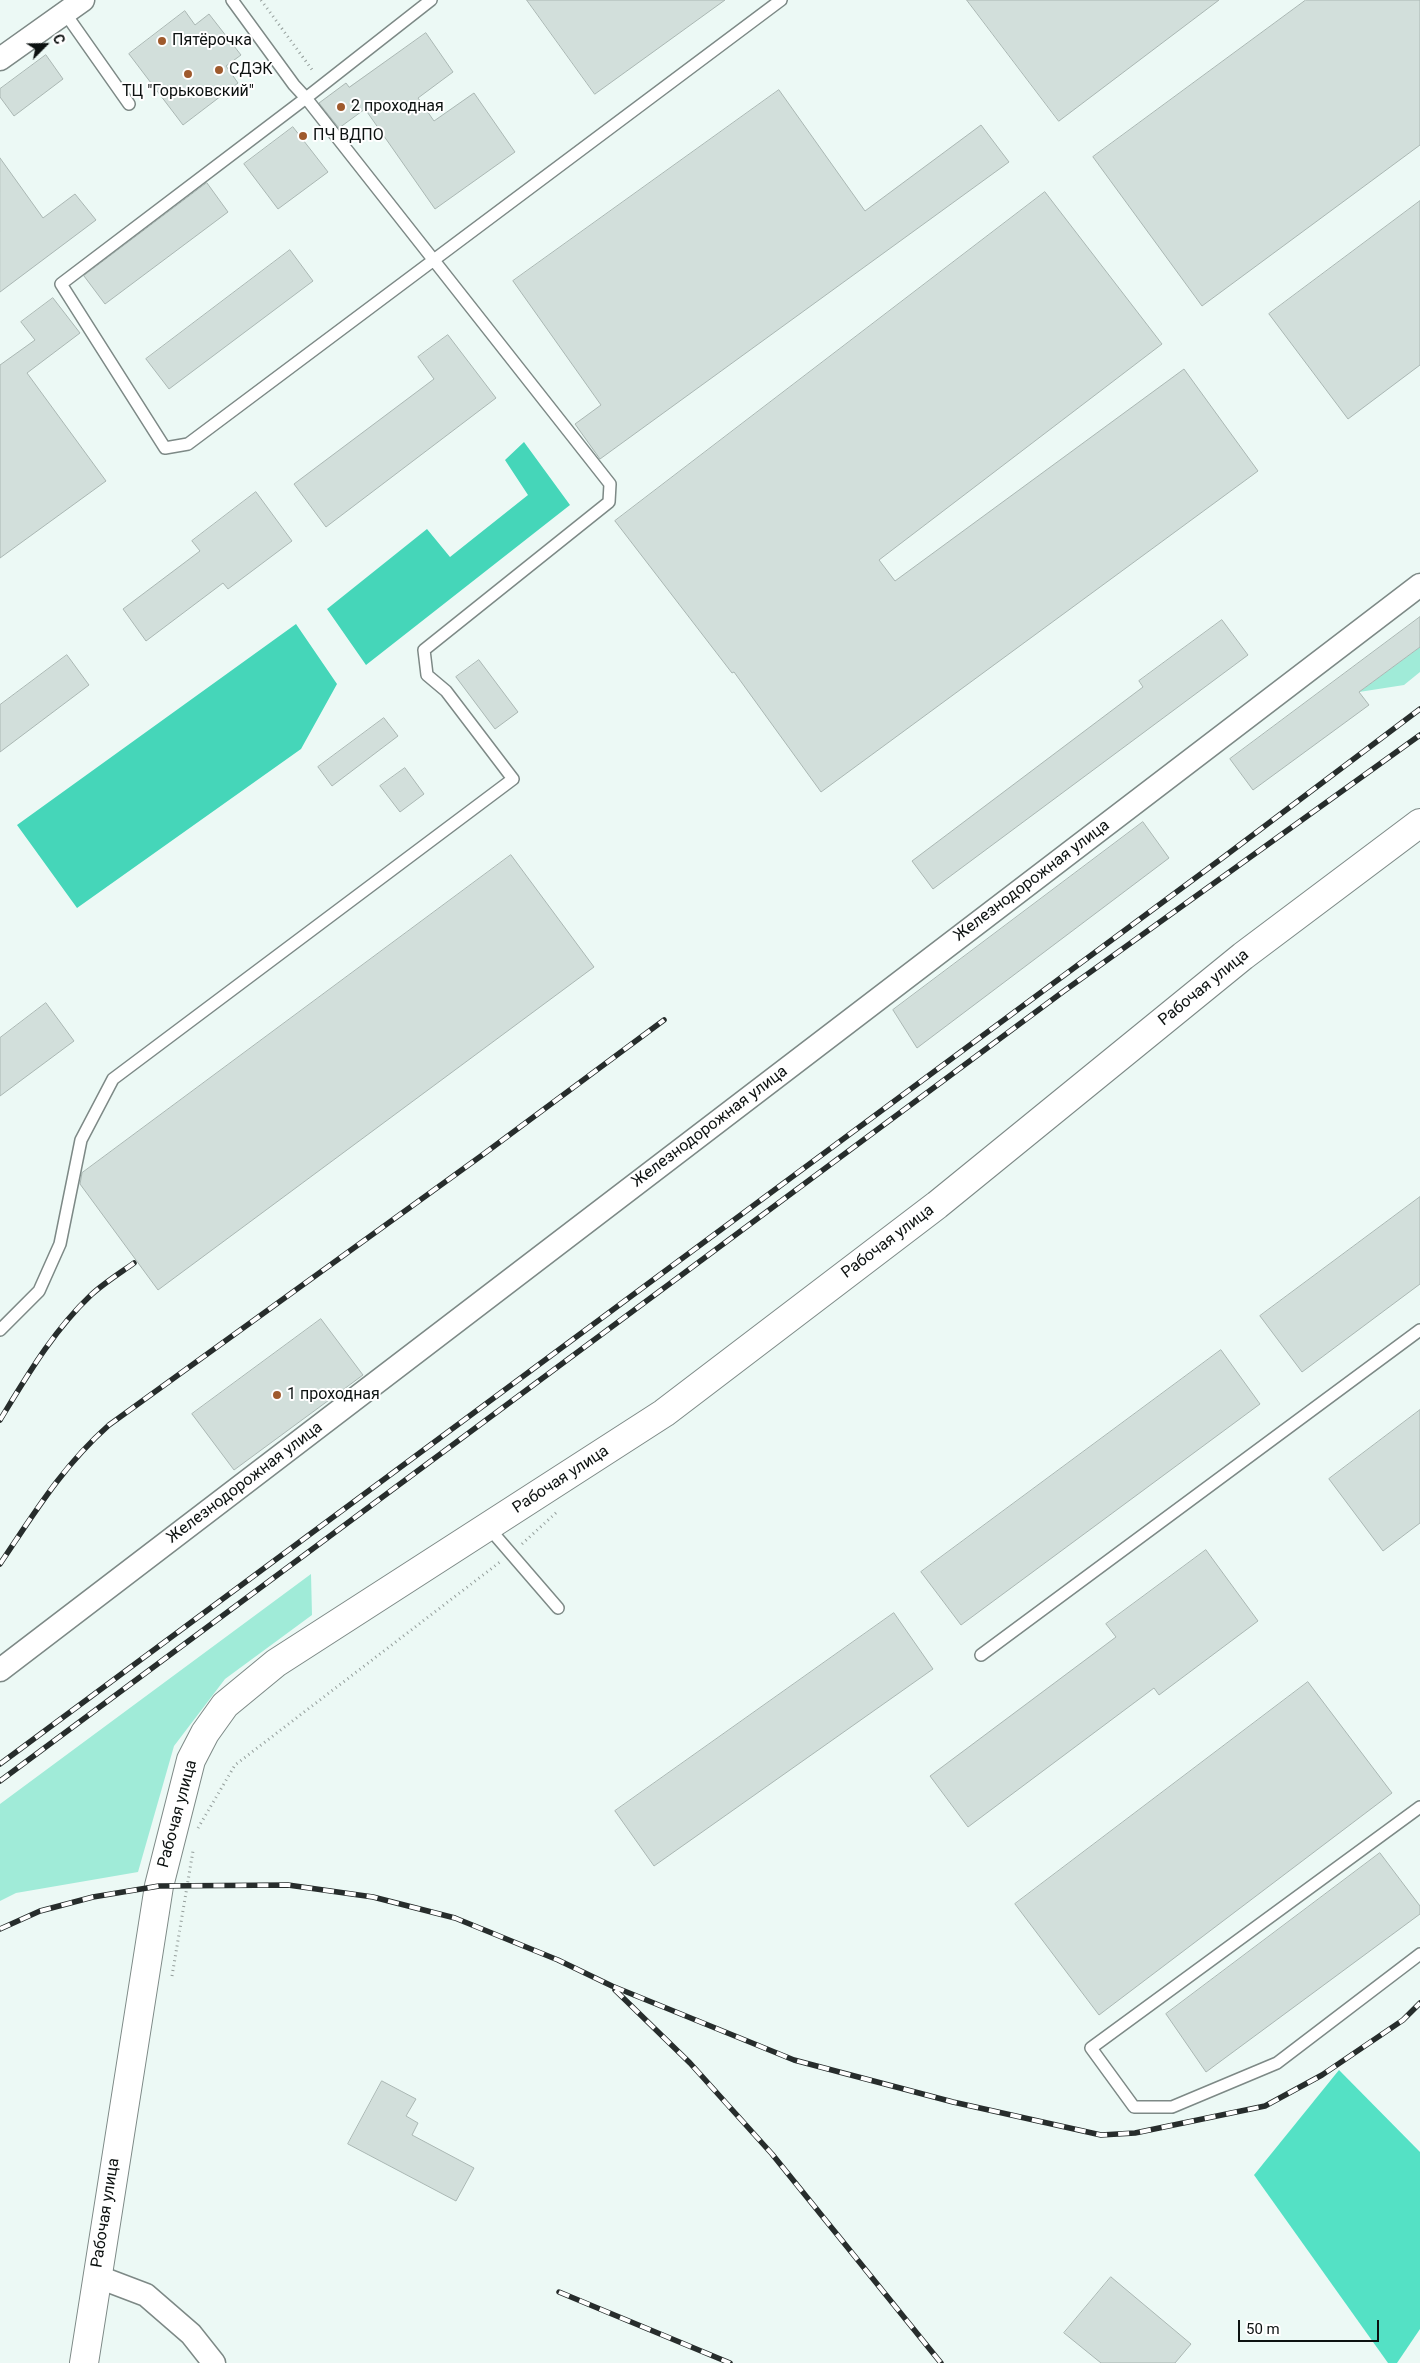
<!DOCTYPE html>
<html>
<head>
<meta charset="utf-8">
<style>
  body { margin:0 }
  #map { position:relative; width:1420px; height:2363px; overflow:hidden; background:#ecf9f5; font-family:Roboto,sans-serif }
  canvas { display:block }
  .north { position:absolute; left:20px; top:20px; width:50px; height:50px; -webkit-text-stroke:4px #fff; paint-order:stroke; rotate:67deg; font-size:14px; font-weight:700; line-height:20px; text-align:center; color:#0d1211 }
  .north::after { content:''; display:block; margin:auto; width:18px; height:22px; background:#0d1211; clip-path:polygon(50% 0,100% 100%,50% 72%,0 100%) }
  .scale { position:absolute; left:1238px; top:2320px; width:141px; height:22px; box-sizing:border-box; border:2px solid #0d1211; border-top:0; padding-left:6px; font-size:15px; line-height:18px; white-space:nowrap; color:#0d1211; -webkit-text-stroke:4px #fff; paint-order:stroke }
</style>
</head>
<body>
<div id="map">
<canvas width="1420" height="2363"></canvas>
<div class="north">С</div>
<div class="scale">50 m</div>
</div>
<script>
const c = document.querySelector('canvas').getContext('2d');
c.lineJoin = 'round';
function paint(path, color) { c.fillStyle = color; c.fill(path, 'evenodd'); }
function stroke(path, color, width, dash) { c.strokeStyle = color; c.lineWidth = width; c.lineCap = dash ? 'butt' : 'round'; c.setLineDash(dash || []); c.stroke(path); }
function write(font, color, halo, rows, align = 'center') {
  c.font = font + ' Roboto,sans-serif'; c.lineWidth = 4; c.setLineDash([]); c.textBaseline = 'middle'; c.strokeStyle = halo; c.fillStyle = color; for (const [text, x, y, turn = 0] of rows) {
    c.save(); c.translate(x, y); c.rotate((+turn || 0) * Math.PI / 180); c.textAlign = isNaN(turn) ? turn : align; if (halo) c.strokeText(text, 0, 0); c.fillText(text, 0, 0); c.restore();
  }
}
paint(new Path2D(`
  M1420,647V672L1404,685L1359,692Z
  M311,1574L312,1615L225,1679L174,1746L138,1872L16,1893L0,1901V1804Z`), '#a0ebd8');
paint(new Path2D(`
  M1339,2070L1420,2152V2329L1397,2363H1388L1254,2175Z`), '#54e1c5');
paint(new Path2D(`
  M524,442L570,505L366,665L327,609L427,529L450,557L528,495L505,460Z
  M296,624L337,684L301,749L77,908L17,825Z`), '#45d6b9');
const building = new Path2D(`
  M527,0H725L595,94Z
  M967,0H1219L1059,121Z
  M1306,0H1420V145L1202,306L1093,157Z
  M185,11L195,25L209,14L241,55L226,66L238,83L183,125L129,54Z
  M426,33L453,72L418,98L434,121L474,93L515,152L435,209L365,109L339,128L319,103L346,83L349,87Z
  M46,55L63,79L14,116L0,97V89Z
  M779,90L865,211L981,125L1009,162L600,459L575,424L601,405L513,281Z
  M293,127L328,172L278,209L244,164Z
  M0,158L43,218L75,194L96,220L0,292Z
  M207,183L228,212L105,304L84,276Z
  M1045,192L1162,344L879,560L895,581L1184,369L1258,471L821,792L734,672L732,673L615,521Z
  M1420,201V365L1348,419L1269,314Z
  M290,250L313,281L169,389L146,359Z
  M53,298L80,333L27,373L106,481L0,558V365L35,340L21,322Z
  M448,335L496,398L326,527L294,484L434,379L418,357Z
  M256,492L292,541L228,589L223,583L146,641L123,609L200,551L192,541Z
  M1420,617V647L1359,692L1369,705L1253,790L1230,759Z
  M1222,620L1248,655L933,889L912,861L1143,687L1139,681Z
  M67,655L89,685L0,752V705Z
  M479,660L518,712L495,729L456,677Z
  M384,718L398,736L332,786L318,767Z
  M405,768L424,794L400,812L380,786Z
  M1143,822L1169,858L917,1048L893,1010Z
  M511,855L594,967L158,1290L80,1184L82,1173Z
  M46,1003L74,1041L0,1096V1038Z
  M1420,1197V1284L1302,1372L1260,1316Z
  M321,1319L363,1375L234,1470L192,1414Z
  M1221,1350L1260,1404L961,1625L921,1572Z
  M1420,1410V1523L1383,1551L1329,1479Z
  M1206,1550L1258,1621L1159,1695L1154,1688L968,1827L930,1776L1116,1637L1106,1624Z
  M894,1613L933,1669L654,1866L615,1811Z
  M1308,1682L1392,1793L1099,2015L1015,1904Z
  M1380,1853L1420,1906V1914L1206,2072L1166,2014Z
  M382,2081L416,2099L406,2116L418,2123L412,2135L474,2168L456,2201L348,2144Z
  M1111,2277L1191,2344L1175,2363H1101L1064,2333Z`);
paint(building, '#d2dfdb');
stroke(building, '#aab7b3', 1);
const service = new Path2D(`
  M431,0L306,98L61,284L165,448L188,444L781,0
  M65,13L129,104
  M0,1330L39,1291L60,1244L81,1140L113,1079L513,779L446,691L427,675L424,650L609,502L610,484L306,98L294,85L232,0
  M488,1527L558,1608
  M981,1655L1420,1330
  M1420,1807L1091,2048L1134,2107H1172L1277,2063L1420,1954`);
const minor = new Path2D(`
  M0,59L83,0
  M0,1670L1420,585
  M96,2276L146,2295L191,2334L214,2363`);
const tertiary = new Path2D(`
  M84,2363L159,1886L191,1760L205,1733L225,1705L276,1663L664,1413L937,1205L1243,956L1420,823`);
stroke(service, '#7d8986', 14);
stroke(minor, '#7d8986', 25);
stroke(tertiary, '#7d8986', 30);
stroke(new Path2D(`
  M261,0L313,71
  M522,1544L558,1511
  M198,1828L235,1765L500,1562
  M172,1976L193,1851`), '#949e9b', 3, [1, 4]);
stroke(service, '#fff', 11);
stroke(minor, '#fff', 22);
stroke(tertiary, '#fff', 28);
const rail = new Path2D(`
  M0,1420C27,1376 53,1331 91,1295C104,1283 120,1273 134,1263
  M0,1564C35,1512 62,1467 109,1425L481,1156L664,1020
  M0,1764L1225,856L1420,709
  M0,1781L1064,991L1420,735
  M0,1929L40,1911L93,1897L159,1886L288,1885L373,1897L455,1918L558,1960L612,1986L794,2060L953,2102L1101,2135L1135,2133L1265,2106L1322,2075L1403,2020L1420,2003
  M615,1990L690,2063L772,2154L941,2363
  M559,2292L730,2363`);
stroke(rail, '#272d2c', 5.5);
stroke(rail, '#fff', 4, [11]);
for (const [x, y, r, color] of [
  [162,41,5,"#9f5a2d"],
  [219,70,5,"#9f5a2d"],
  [188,74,5,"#9f5a2d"],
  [341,107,5,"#9f5a2d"],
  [303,136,5,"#9f5a2d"],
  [277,1395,5,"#9f5a2d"]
]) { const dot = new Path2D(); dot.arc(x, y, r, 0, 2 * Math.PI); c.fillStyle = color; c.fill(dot); stroke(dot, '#fff', 2); }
write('16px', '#0d1211', '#fff', [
  ["Пятёрочка",172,41],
  ["СДЭК",229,70],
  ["ТЦ \"Горьковский\"",188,92,"center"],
  ["2 проходная",351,107],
  ["ПЧ ВДПО",313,136],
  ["1 проходная",287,1395]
], 'left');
write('16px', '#0d1211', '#fff', [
  ["Железнодорожная улица",1032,881,-37],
  ["Рабочая улица",1204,988,-39],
  ["Железнодорожная улица",710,1127,-37],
  ["Рабочая улица",888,1242,-37],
  ["Рабочая улица",561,1480,-33],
  ["Железнодорожная улица",245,1483,-37],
  ["Рабочая улица",178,1814,-75],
  ["Рабочая улица",106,2213,-81]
]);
</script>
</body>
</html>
